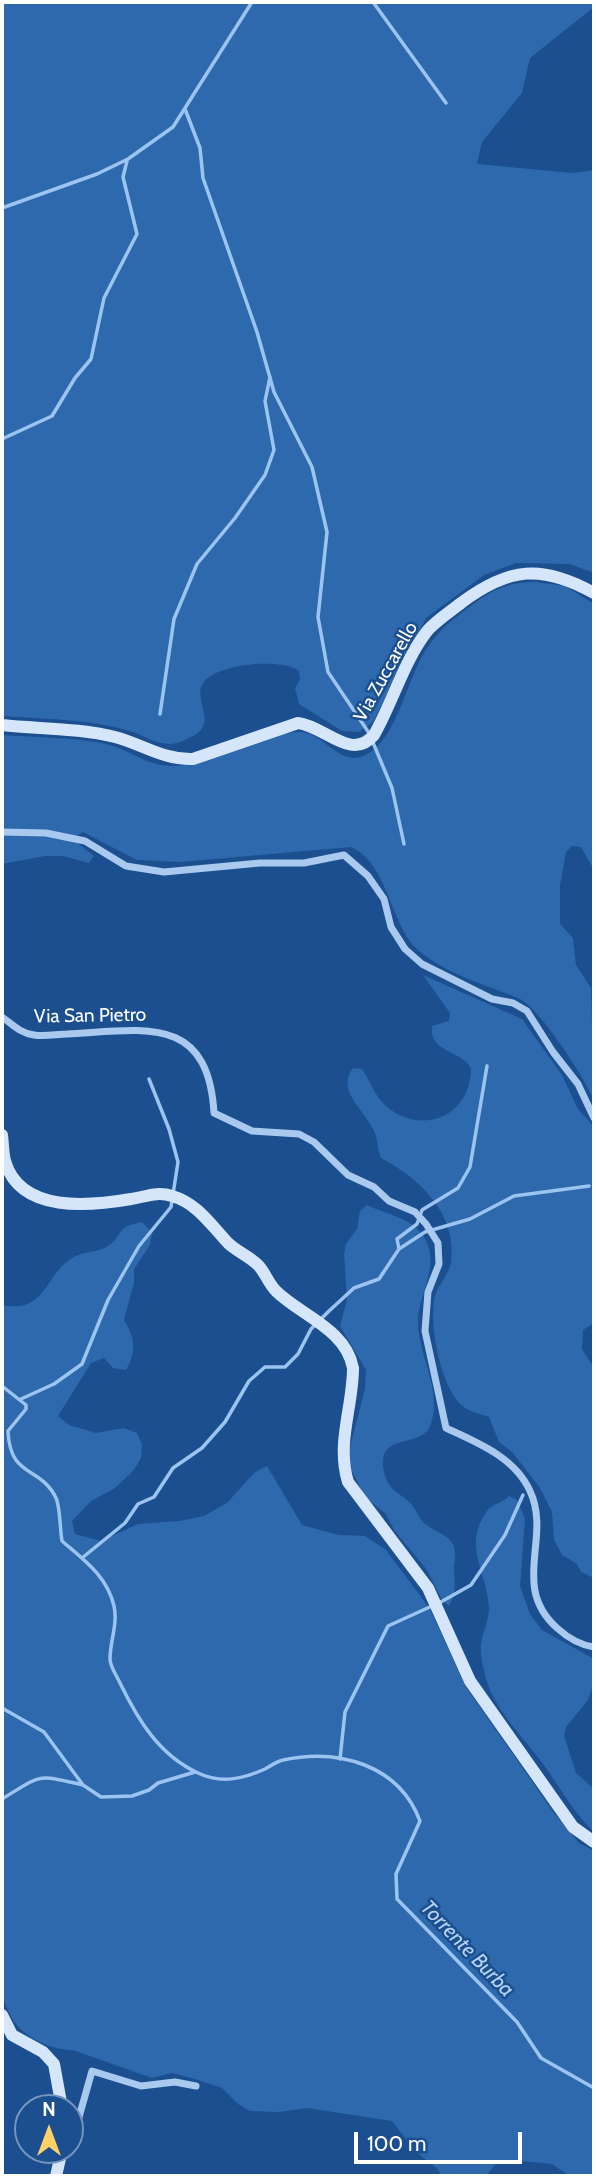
<!DOCTYPE html>
<html>
<head>
<meta charset="utf-8">
<style>
  body { margin:0 }
  #map { position:relative; width:596px; height:2178px; overflow:hidden; background:#1b4f8f; font-family:Cabin,sans-serif }
  canvas { display:block }
  .frame { position:absolute; inset:0; border:4px solid #fff; pointer-events:none }
  .north { position:absolute; left:14px; top:2094px; width:70px; height:70px; box-sizing:border-box; background:#1b4f8f; border:2px solid #7695bc; border-radius:50%; rotate:0deg; font-size:19px; font-weight:700; line-height:28px; text-align:center; color:#fff }
  .north::after { content:''; display:block; margin:auto; width:24px; height:32px; background:#ffd166; clip-path:polygon(50% 0,100% 100%,50% 72%,0 100%) }
  .scale { position:absolute; left:354px; top:2132px; width:168px; height:32px; box-sizing:border-box; border:4px solid #fff; border-top:0; padding-left:9px; font-size:21px; line-height:24px; white-space:nowrap; color:#fff; -webkit-text-stroke:5px #1b4f8f; paint-order:stroke }
</style>
</head>
<body>
<div id="map">
<canvas width="596" height="2178"></canvas>
<div class="frame"></div>
<div class="north">N</div>
<div class="scale">100 m</div>
</div>
<script>
const c = document.querySelector('canvas').getContext('2d');
c.lineJoin = 'round';
function paint(path, color) { c.fillStyle = color; c.fill(path, 'evenodd'); }
function stroke(path, color, width, dash) { c.strokeStyle = color; c.lineWidth = width; c.lineCap = dash ? 'butt' : 'round'; c.setLineDash(dash || []); c.stroke(path); }
function write(font, color, halo, rows, align = 'center') {
  c.font = font + ' Cabin,sans-serif'; c.lineWidth = 5; c.setLineDash([]); c.textBaseline = 'middle'; c.strokeStyle = halo; c.fillStyle = color; for (const [text, x, y, turn = 0] of rows) {
    c.save(); c.translate(x, y); c.rotate((+turn || 0) * Math.PI / 180); c.textAlign = isNaN(turn) ? turn : align; if (halo) c.strokeText(text, 0, 0); c.fillText(text, 0, 0); c.restore();
  }
}
paint(new Path2D(`
  M2,2H594V7L530,58L522,93L482,142L477,164L572,173L594,170V573L570,564L516,563L484,575L426,618L373,722L359,732L342,731L299,704L295,688L300,680L299,671C283,658 218,663 204,682C191,698 218,721 195,735C188,739 177,744 170,744C154,744 144,735 130,731C90,719 43,719 2,716Z
  M535,582L565,586L594,604V870L581,847L572,846L566,852L560,885V924L573,938L576,965L591,988L594,1100C584,1077 540,1008 518,998C484,984 445,974 417,949C390,924 388,863 351,847L180,862L137,860L83,832L75,837V841L94,856L89,863L63,856H45L2,864V735C30,737 89,738 113,746C134,753 149,766 173,766C217,765 259,732 301,732C324,733 339,766 363,756C396,743 406,682 424,653C436,633 449,622 468,608C490,591 507,582 535,582Z
  M423,975L522,1019L562,1075L578,1109L594,1127V1323L583,1330L582,1349L594,1368V1578L581,1572L577,1564L562,1555L554,1540L552,1512L540,1488L512,1452L499,1442L489,1417C481,1414 470,1412 464,1407C441,1391 428,1322 435,1296C439,1284 449,1274 451,1262C458,1214 419,1178 381,1158C377,1149 378,1139 374,1131C366,1111 335,1091 353,1068L362,1069C369,1079 374,1093 382,1102C416,1138 471,1119 471,1068C461,1050 428,1052 432,1026L449,1021L450,1013Z
  M367,1205C387,1215 414,1218 425,1239C441,1268 417,1294 418,1325C420,1358 442,1392 431,1424C422,1451 373,1429 385,1475C389,1492 402,1493 412,1505C418,1513 420,1521 428,1526C436,1532 448,1535 453,1544C457,1551 454,1562 454,1570C455,1584 456,1594 449,1606L442,1600L427,1570L394,1530L386,1514L365,1497L350,1467L347,1458L365,1389L366,1370L340,1326L347,1299L344,1254L346,1244L357,1229L360,1211Z
  M142,1222L152,1232L150,1245L134,1269V1283L124,1320C135,1338 137,1351 126,1370L113,1368L104,1358L91,1363L58,1416L69,1425L96,1433L124,1428L137,1433L142,1445L141,1458L134,1470L115,1488L91,1501L72,1521L75,1534L101,1541L138,1524L179,1521L204,1516L227,1503L255,1472L267,1466L302,1525L339,1535L365,1536L386,1550L430,1609L466,1687L554,1813L579,1843L594,1851V2176H570L552,2164L510,2160L497,2162L486,2176H441L438,2169L416,2152L392,2121L307,2108L279,2112L250,2111L238,2104L222,2088L195,2079L172,2073L152,2078L73,2050C53,2050 29,2040 16,2024C10,2017 7,2006 2,1998V1305C47,1314 45,1274 72,1258C83,1251 97,1253 108,1246C124,1235 114,1227 142,1222Z
  M509,1496L517,1500L525,1519L520,1586L530,1614L542,1630L594,1659V1683L588,1700L566,1727L564,1736L576,1773L594,1789V1832C574,1813 562,1791 546,1768C525,1738 490,1707 484,1670C482,1663 480,1651 481,1644C483,1631 489,1621 489,1607C487,1573 462,1544 487,1511C493,1503 503,1503 509,1496Z`), '#2e69ad');
stroke(new Path2D(`
  M373,2L446,103
  M185,109L200,148L203,178L257,332L274,392L312,467L327,532L318,617L328,672L369,733L392,788L404,844
  M2,208L97,174L128,159L173,127L252,2
  M2,439L52,416L75,378L91,359L104,298L137,234L123,177L127,161
  M160,714L174,619L197,564L235,518L265,475L274,450L265,401L270,377
  M399,1249L397,1239L417,1224L422,1210L458,1188L470,1167L487,1066
  M2,1386L26,1405V1409L8,1431C10,1479 40,1465 56,1498C60,1506 60,1530 62,1541C84,1560 107,1576 114,1606C118,1624 110,1641 110,1659C110,1667 117,1676 120,1683C138,1720 159,1755 198,1773C221,1784 243,1779 265,1769C271,1766 277,1761 283,1760C339,1748 399,1765 420,1821L396,1874L397,1899L517,2022L541,2058L594,2088
  M21,1399L54,1384L82,1364L108,1300L139,1246L171,1207L178,1162L169,1129L149,1079
  M82,1558L125,1523L138,1504L154,1497L173,1468L202,1448L225,1422L249,1381L265,1367H285L298,1354L311,1329L329,1311L354,1288L379,1279L399,1249L425,1232L470,1219L514,1196L589,1186
  M439,1603L471,1585L505,1535L523,1495
  M2,1708L44,1732L83,1785L101,1797L132,1796L149,1790L158,1783L195,1772
  M340,1759L345,1712L388,1626L432,1606
  M2,1799C43,1774 36,1774 83,1785`), '#9cc4f0', 3.5);
stroke(new Path2D(`
  M2,832L46,833L85,841L126,866L164,872L260,863H304L344,855L368,876L384,899L391,927L405,949L422,964L492,999L513,1003L527,1011L553,1052L578,1084L594,1118
  M2,1017C13,1025 20,1033 34,1035C45,1037 57,1034 67,1034C143,1030 208,1013 214,1113L252,1131L299,1134L314,1142L348,1175L374,1187L389,1201L415,1212L426,1224L438,1243L439,1264L428,1292L425,1331L446,1428C476,1442 515,1457 530,1491C552,1538 510,1586 557,1628C568,1638 579,1645 594,1647
  M70,2149L92,2071L141,2086L175,2082L196,2086`), '#a9c9ee', 7);
stroke(new Path2D(`
  M2,725C39,729 79,728 115,737C142,744 163,760 193,759L298,723C325,726 351,762 374,735C393,702 404,660 428,630C437,620 451,611 461,603C509,567 542,564 594,593
  M2,1135C3,1143 3,1153 5,1161C20,1214 91,1206 131,1199C145,1197 157,1191 172,1196C197,1203 211,1225 228,1243C236,1251 249,1256 258,1265C265,1272 268,1283 276,1291C300,1315 346,1329 353,1368C353,1407 336,1443 348,1482L428,1588L470,1681L573,1827L594,1842
  M2,2015L12,2035L43,2052L54,2064L62,2108
  M56,2176L62,2150`), '#d6e6fa', 12);
write('19px', '#fff', '#1b4f8f', [
  ["Via Zuccarello",386,672,-61],
  ["Via San Pietro",90,1016,-1]
]);
write('italic 21px', '#b5d3f5', '#1b4f8f', [
  ["Torrente Burba",467,1949,46]
]);
</script>
</body>
</html>
